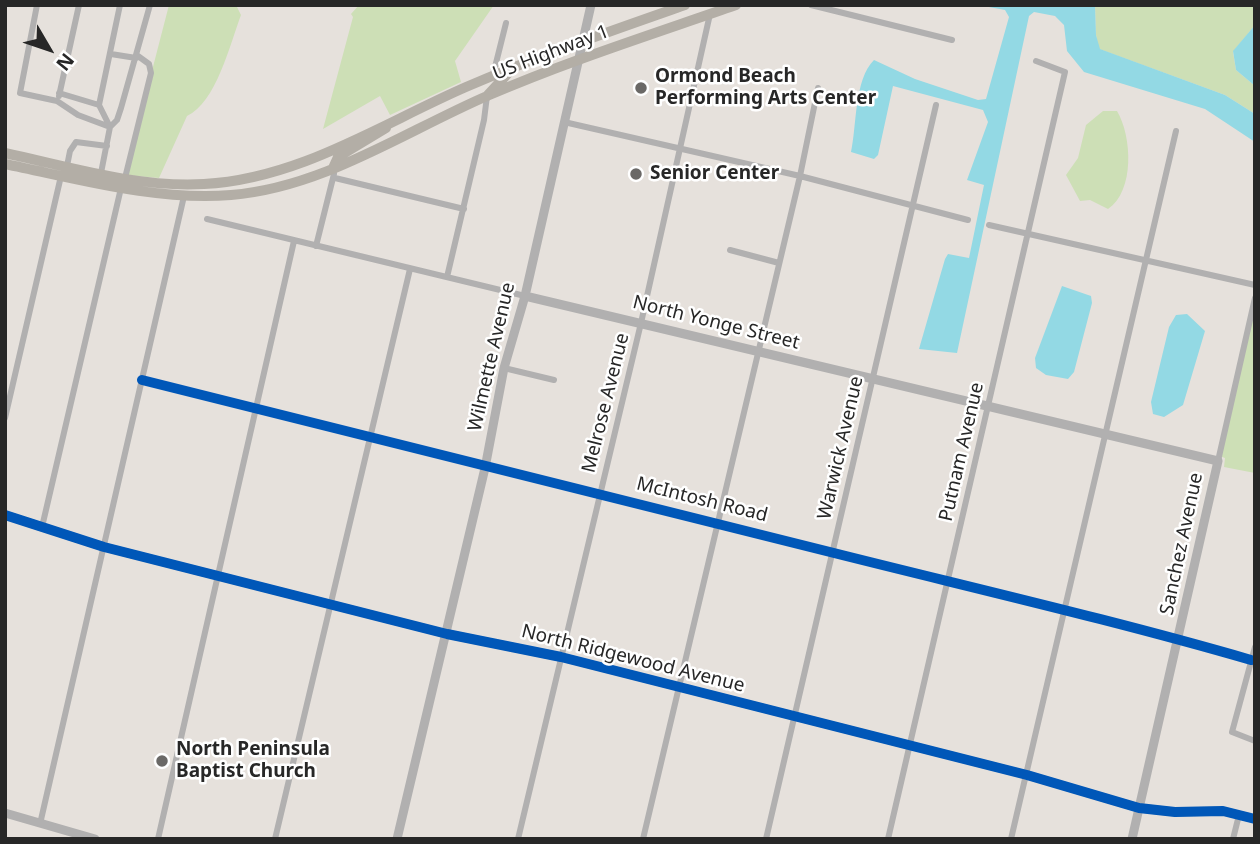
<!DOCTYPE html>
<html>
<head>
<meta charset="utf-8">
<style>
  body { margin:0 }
  #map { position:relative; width:1260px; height:844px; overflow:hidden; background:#e6e1dc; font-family:"Noto Sans",sans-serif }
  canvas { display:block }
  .frame { position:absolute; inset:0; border:7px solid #272727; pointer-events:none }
  .north { position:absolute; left:14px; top:14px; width:70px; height:70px; -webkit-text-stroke:5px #fff; paint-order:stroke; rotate:129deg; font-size:19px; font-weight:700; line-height:28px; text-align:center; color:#272727 }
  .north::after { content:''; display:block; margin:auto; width:24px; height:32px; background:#272727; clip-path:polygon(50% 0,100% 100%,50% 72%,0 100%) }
</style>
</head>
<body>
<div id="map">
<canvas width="1260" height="844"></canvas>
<div class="frame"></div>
<div class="north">N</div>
</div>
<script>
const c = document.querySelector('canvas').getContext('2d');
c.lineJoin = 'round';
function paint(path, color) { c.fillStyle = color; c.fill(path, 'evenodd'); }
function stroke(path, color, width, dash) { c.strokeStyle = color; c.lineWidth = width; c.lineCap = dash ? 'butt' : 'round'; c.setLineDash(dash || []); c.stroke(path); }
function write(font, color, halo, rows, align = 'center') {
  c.font = font + ' "Noto Sans",sans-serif'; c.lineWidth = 5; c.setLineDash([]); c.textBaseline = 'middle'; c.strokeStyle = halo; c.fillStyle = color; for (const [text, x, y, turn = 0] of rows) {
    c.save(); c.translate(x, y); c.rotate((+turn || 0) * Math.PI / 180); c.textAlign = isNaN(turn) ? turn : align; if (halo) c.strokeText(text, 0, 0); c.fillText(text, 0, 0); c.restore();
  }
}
paint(new Path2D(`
  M169,5H236L241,15C230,44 216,103 187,116L159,178L125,175Z
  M359,5H494L455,61L461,82L390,115L380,96L323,129L353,17L351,14Z
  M1095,5H1255V25L1233,52L1236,70L1255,86V114L1225,95L1099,49L1096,35Z
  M1103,111H1117C1132,136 1135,191 1108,209L1090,200L1080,201L1066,175L1078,158L1086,125Z
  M1255,298V473L1224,467L1225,458L1219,456Z`), '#cddfb6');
paint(new Path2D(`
  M978,5H1095L1096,35L1100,49L1225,95L1255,114V142L1205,109L1084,72L1067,51L1064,25L1055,16L1034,12L1029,16L957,353L919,349L945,259L948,254L969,258L984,185L967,180L988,122L983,110L893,86L878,155L874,159L851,152C857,125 854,80 874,60L915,79L978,100L986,99L1009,17L1005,10Z
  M1255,25V86L1236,70L1233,51Z
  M1062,286L1091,296L1092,303L1074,372L1068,379L1046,375L1036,368L1035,358Z
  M1187,314L1205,331L1183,405L1164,417L1153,414L1151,402L1169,327L1176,315Z`), '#93d9e4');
stroke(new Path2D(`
  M37,5L20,93L57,101L78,115L110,127
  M811,5L952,40
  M111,54L136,58
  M493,75L506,23
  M59,93L99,105L120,5
  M59,96L79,5
  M99,105L110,127
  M564,122L800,176L968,220
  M110,127L117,120L121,108L150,5
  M67,166L70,151L76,142L107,146
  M101,173L110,127
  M125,178L151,73L149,64L138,56
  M335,178L464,209
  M207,219L525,296
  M989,225L1255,285
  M316,246L334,174
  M730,250L779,263
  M447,277L484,120L487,96
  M504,368L554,380
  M142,380C372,439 603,495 834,553C973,588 1113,620 1251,660
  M5,418L61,176
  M1218,461L1255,298
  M42,527L121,188
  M1255,647L1232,732L1255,741
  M40,824L184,196
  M158,839L294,241
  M275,839L410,269
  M518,839L641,323L710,14
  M643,839L800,176L818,88
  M766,839L936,105
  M888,839L1065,72L1036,61
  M1011,839L1176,131
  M1233,839L1239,815`), '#b1b0b0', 6);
stroke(new Path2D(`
  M525,296L1218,461L1132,839
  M5,515L104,547L447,634L561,657L1027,775L1139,808L1175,812L1223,811L1255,819
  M5,813L95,839
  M397,839L485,468L504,368L525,296L591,5`), '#b1b0b0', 9);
stroke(new Path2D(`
  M487,96L510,71
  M5,153C70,167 138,188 204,184C299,179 381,124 466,87C538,56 611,31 685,5
  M5,164C79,179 155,201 231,195C322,188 404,132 487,96C568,61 653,34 736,5
  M333,168L338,157L386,128`), '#b3aea6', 10);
stroke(new Path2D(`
  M142,380C372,439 603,495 834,553C973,588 1113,620 1251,660
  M5,515L104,547L447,634L561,657L1027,775L1139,808L1175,812L1223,811L1255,819`), '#0057b8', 10);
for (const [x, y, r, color] of [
  [641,88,7,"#6a6866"],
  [636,174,7,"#6a6866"],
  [162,761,7,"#6a6866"]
]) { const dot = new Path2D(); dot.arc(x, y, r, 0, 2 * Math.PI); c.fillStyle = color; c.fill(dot); stroke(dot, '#fff', 2.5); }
write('19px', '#272727', '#fff', [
  ["US Highway 1",551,53,-21],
  ["North Yonge Street",716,323,14],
  ["Wilmette Avenue",492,357,-77],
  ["Melrose Avenue",606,403,-76],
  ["Warwick Avenue",841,448,-77],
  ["Putnam Avenue",962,452,-77],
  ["McIntosh Road",702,500,14],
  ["Sanchez Avenue",1182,544,-78],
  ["North Ridgewood Avenue",633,659,14]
]);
write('bold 19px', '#272727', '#fff', [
  ["Ormond Beach",655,77],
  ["Performing Arts Center",655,99],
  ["Senior Center",650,174],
  ["North Peninsula",176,750],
  ["Baptist Church",176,772]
], 'left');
</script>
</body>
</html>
